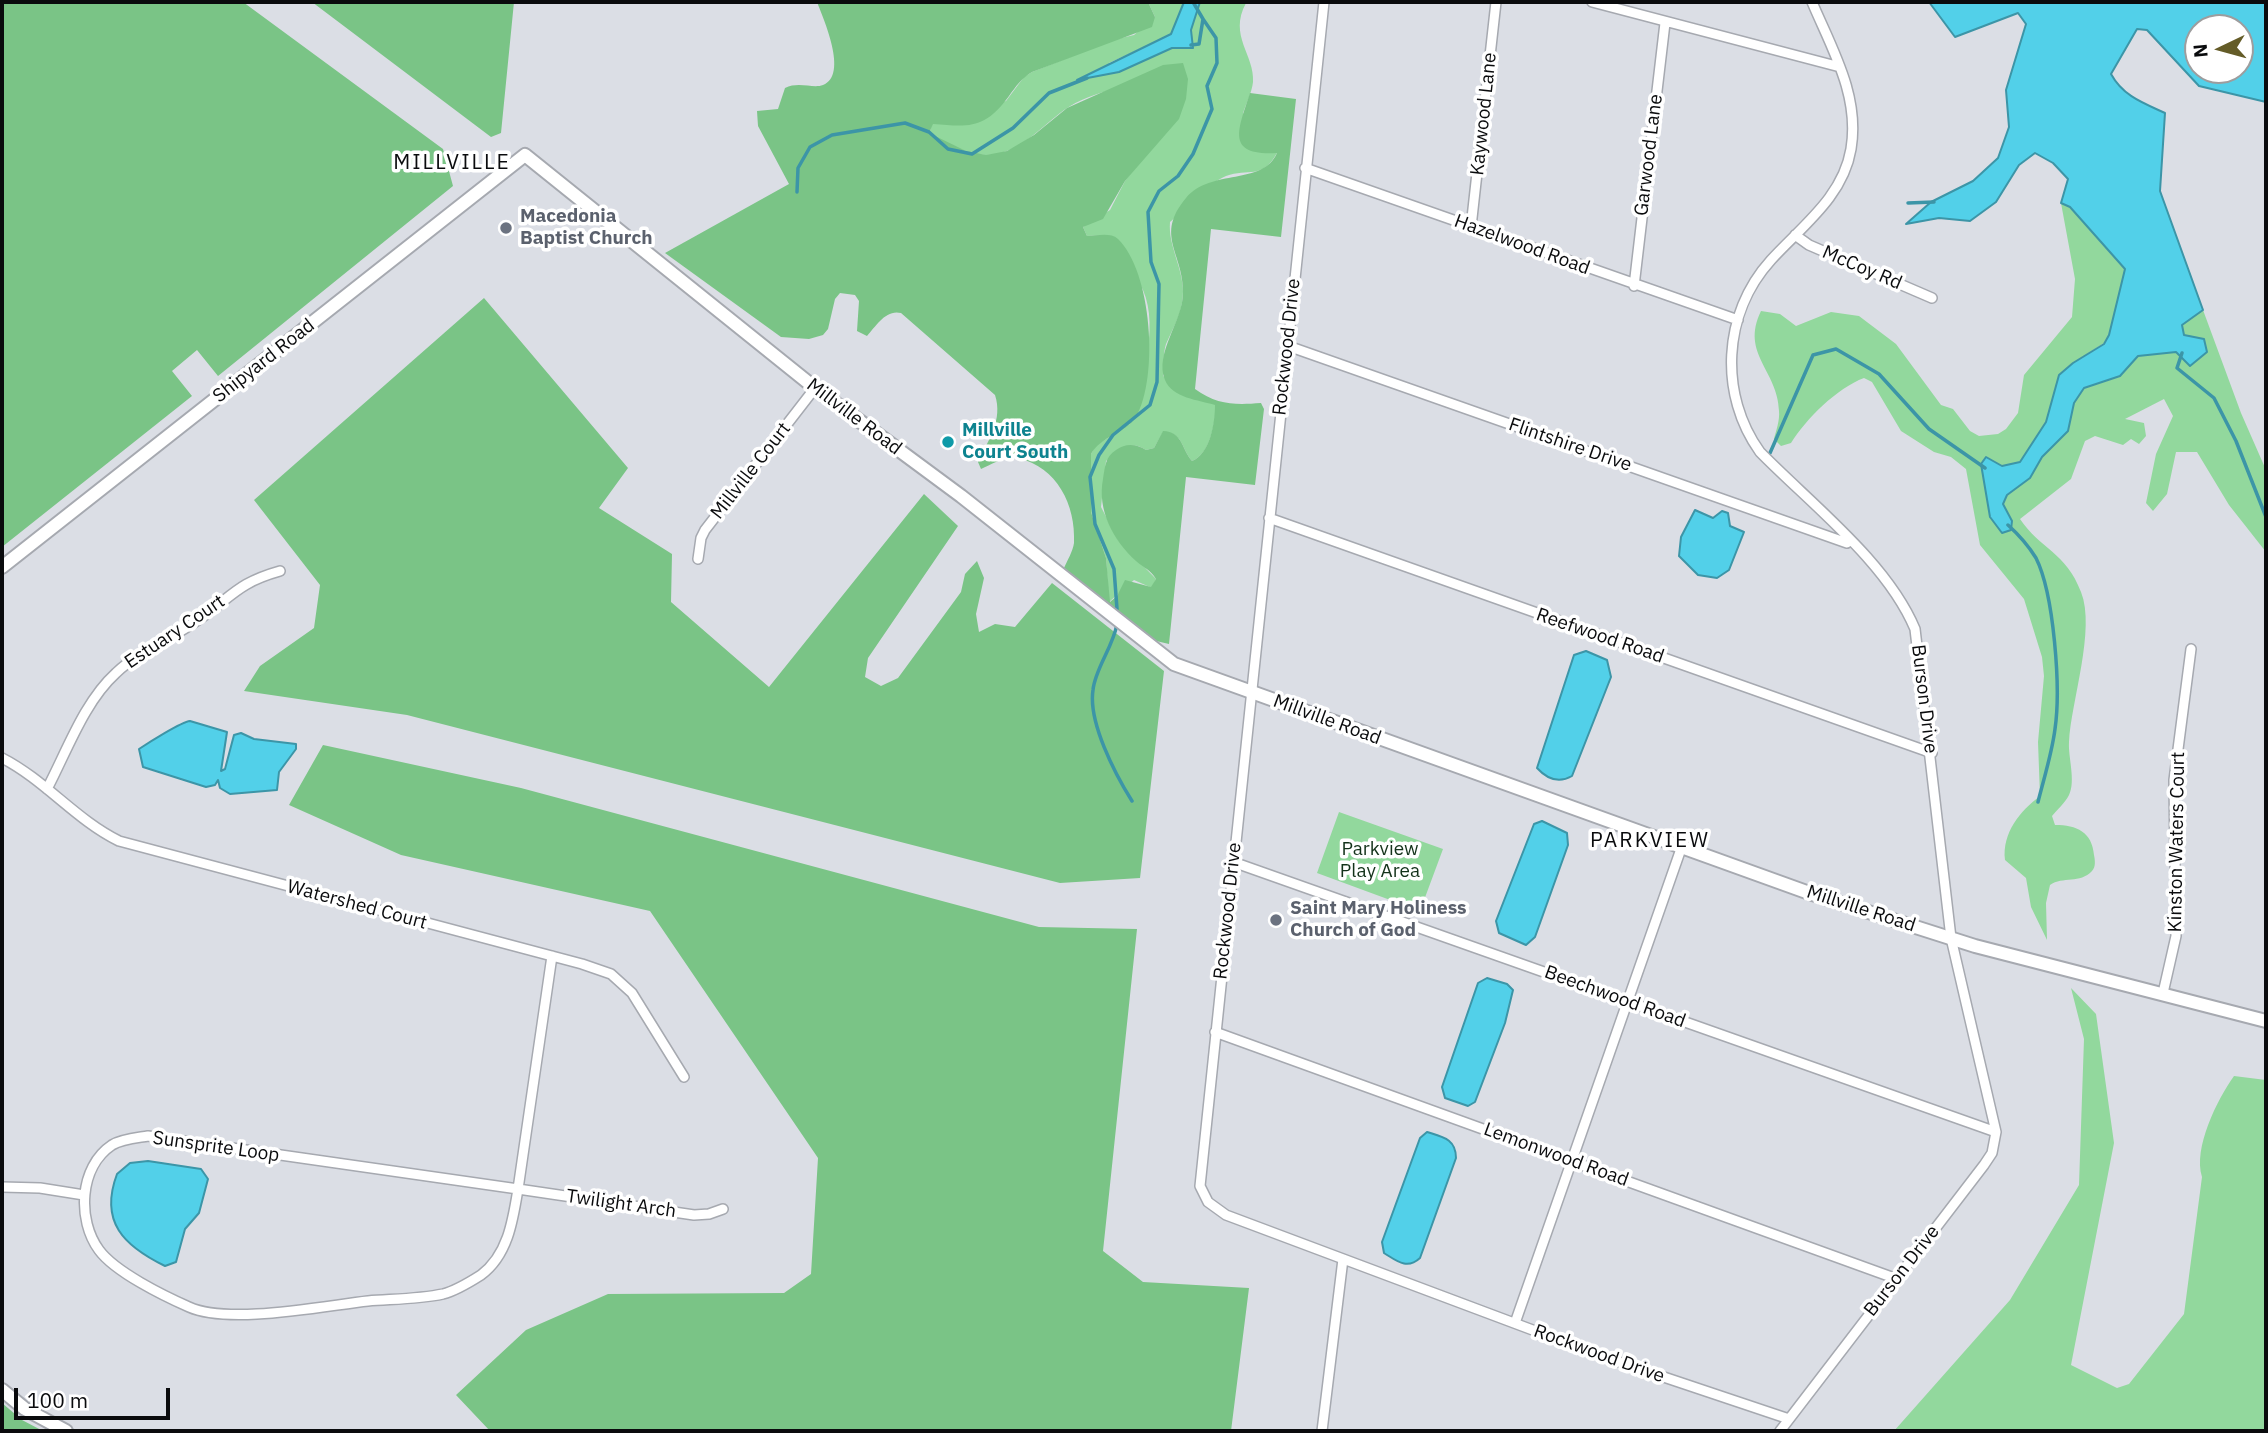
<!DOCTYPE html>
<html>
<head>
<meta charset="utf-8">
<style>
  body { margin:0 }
  #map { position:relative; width:2268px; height:1433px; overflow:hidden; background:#dbdee5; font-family:"IBM Plex Sans",sans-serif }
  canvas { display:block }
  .frame { position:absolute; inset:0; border:4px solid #0a0b0d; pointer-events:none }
  .north { position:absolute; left:2184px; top:14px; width:70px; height:70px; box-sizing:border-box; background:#fff; border:2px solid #9d9d9e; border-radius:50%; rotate:265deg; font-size:19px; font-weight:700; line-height:28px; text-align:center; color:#0a0b0d }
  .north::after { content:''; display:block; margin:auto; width:24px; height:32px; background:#645c28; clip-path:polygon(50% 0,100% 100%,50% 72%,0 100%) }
  .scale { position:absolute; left:14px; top:1388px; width:156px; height:32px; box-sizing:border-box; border:4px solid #0a0b0d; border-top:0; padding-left:9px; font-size:21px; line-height:24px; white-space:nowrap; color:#0a0b0d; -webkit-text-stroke:5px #fff; paint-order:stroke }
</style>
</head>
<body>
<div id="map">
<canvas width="2268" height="1433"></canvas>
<div class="frame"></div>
<div class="north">N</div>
<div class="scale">100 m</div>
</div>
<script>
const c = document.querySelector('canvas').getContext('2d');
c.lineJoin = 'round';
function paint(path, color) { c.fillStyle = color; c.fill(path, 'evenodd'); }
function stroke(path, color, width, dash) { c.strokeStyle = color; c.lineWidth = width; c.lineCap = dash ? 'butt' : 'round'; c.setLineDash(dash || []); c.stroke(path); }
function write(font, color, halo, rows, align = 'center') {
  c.font = font + ' "IBM Plex Sans",sans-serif'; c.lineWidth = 7; c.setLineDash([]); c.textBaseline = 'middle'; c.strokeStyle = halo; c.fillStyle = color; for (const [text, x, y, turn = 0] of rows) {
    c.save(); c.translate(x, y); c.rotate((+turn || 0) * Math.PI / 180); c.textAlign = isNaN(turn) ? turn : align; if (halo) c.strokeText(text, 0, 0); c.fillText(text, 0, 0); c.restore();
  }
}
paint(new Path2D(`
  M1148,2H1184L1172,34L1109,63L1119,72L1173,48L1193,47L1191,30L1200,2L1246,3C1228,36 1255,55 1253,82C1252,92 1246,104 1243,113L1277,153C1262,180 1248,168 1226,176C1210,182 1184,211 1170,222C1168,246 1183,267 1183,292C1183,312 1174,326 1166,344C1163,353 1164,366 1163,376L1216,405C1215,424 1210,454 1192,461C1181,448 1183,432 1163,432L1154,448L1146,450C1129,439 1120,451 1106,461L1101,507L1118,540L1156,579L1152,588L1134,580L1109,602L1106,558L1091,512V454L1095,446L1130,424C1140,386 1160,329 1143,290C1134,271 1119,253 1108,235L1087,236L1083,227L1110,210L1125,181L1143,157L1115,89C1098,93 1078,100 1064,110C1041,127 1017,156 985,155C965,154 946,142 929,134L932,124L1006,101L1024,77L1032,72L1113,40L1134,35L1155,17Z
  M2061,203L2070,207L2125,269L2109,335L2104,343L2073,363L2059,375L2046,422L2020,462L2002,466L1986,457L2011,530L2012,521L2003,504L2007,495L2030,478L2042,457L2068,431L2074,403L2084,388L2120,376L2138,356L2176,352L2190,366L2206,352L2204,339L2184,335L2182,325L2203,310L2241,413L2266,470V552L2229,505L2197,452H2176L2167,494L2153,511L2146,503L2156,454L2173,416L2164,399L2125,419L2144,423L2146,436L2139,444L2131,439L2123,445L2095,436L2085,441L2071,479L2020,519C2040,549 2066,552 2081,592C2096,629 2071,702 2069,742C2068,757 2076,781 2069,795C2065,803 2057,810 2052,816L2055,825C2077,825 2092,832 2094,855C2095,860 2096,867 2092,871C2080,884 2063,876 2050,885L2046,903L2047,940L2031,907L2026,878L2005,860C2002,833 2020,811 2040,796L2038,742L2044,676L2042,657L2024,599L1980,545L1966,469L1951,457L1934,452L1901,431L1872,382L1864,378C1837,388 1806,419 1791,443L1781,446L1774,439C1776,431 1780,420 1779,411C1778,370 1740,354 1761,311L1780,314L1796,326L1831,312L1859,316L1896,344L1941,405L1953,409L1970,431L1979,436L1998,434L2006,429L2018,413L2024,375L2072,317L2075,279Z
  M1339,812L1443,849L1420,911L1317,873Z
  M2071,988L2096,1014L2114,1143L2071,1365L2117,1388L2129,1384L2184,1314L2202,1177C2193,1148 2217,1100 2234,1076L2266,1080V1431H1894L2010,1300L2079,1185L2084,1039Z`), '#92d89d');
paint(new Path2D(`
  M2,2H243L443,149L453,186L218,376L197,350L172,371L192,396L2,547Z
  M312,2H514L501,133L491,137Z
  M817,2H1148L1155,17L1152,27L1032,72C1022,78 1016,86 1009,96C985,129 970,127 933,124L929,133L966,151L986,155L1007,151L1034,135L1067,108L1163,65L1183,63L1188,79L1186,99L1179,119L1125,181L1103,219L1083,227L1087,236C1097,236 1110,232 1118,239C1152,272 1159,377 1136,417C1126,433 1101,436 1091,454V512L1106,558L1110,602L1117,596L1125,580L1151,587L1156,579C1151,570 1144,568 1136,561C1113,540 1097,510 1103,479C1105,467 1105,457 1116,450C1126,443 1136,444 1146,450L1154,448L1163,431C1183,432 1181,448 1192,461C1210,454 1215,423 1215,405C1199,400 1172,398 1165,380C1154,353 1183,321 1183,293C1184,253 1154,236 1186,198C1211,168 1263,186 1277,153C1225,156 1238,130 1250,93L1296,99L1281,237L1211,229L1195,389C1217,405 1235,405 1261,403L1264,409L1255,485L1186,477L1169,644L1152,640L1064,568C1067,561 1073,551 1074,543C1076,505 1057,467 1018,458C1006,455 992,464 981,469L978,462C989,439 1003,420 995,395L901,313C886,309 876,326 867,336L857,331L859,301L855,295L840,293L835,299L828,329L823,335L809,339L781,337L665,253L789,184L758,126L757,111L778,109L785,88C799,81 813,89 823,85C849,75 823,18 817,2Z
  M484,298L628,468L599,508L672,554L671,602L769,687L924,494L958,526L868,658L865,677L881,686L898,678L961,592L965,574L977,561L984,578L976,614L979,632L995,624L1015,627L1052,583L1164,671L1140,878L1060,883L407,715L244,691L260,666L314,628L320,585L254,500Z
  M323,745L521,788L1039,927L1137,929L1103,1251L1143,1282L1249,1288L1231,1431H490L456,1395L526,1330L608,1294L784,1293L811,1274L818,1158L650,911L401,855L289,805Z
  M2,1403L22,1420L43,1431H2Z`), '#7ac486');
const water = new Path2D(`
  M1184,2H1200L1191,30L1193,48H1172L1119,72L1077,80L1171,34Z
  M1929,2H2266V102L2199,86L2147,30L2137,29L2111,74C2123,96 2143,103 2165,113L2160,191L2203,310L2182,325L2184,335L2204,339L2207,352L2190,366L2176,352L2138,356L2120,376L2084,388L2074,403L2068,431L2042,457L2030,478L2007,495L2003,504L2012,521L2011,530L2002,533L1990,517L1981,464L1986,457L2002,466L2020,462L2046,422L2059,375L2073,363L2104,344L2109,335L2125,269L2070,207L2061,203L2068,179L2053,163L2035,153L2019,165L1996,202L1970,221L1939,218L1906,224L1931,202L1973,181L1998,158L2009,127L2006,90L2026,24L2018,13L1955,37ZM2240,28V70H2198V28Z
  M1695,510L1713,518L1722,511L1728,513L1730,526L1744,532L1729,570L1717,578L1698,575L1679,556L1681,537Z
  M1586,651L1607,660L1611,677L1572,776C1558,784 1547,779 1537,768L1574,655Z
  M190,721L227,732L221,771L225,769L234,735L241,733L254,739L296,744V749L279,772L277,790L230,794L220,788L218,780L215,785L206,787L143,767L139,749C148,743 181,722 190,721Z
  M1542,821L1567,833L1568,845L1535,937L1526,945L1499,933L1496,921L1534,824Z
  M1487,978L1507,984L1513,990L1505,1023L1475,1102L1468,1106L1445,1098L1442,1087L1478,983Z
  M1427,1132C1443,1137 1456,1139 1456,1158L1420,1258C1407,1270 1397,1261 1384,1253L1382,1242L1420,1138Z
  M148,1161L201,1169L208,1179L199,1213L185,1229L176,1262L165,1266C124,1246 99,1222 117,1174L130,1163Z`);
paint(water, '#52d0e9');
stroke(water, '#3c95a7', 2);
stroke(new Path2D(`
  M1191,45L1199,44L1203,19L1193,2
  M797,192L798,168L810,147L832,135L905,123L929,132L948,149L972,154L1013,128L1049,93L1087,78
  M1908,203L1934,202
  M2182,353L2177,368L2214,398L2236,441L2266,517
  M1770,453L1813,355L1836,349L1879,374L1929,429L1985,468
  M2008,525C2019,535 2028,545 2036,558C2054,594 2061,688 2055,729C2052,753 2044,778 2038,802
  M1117,609L1114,569L1095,524L1090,477L1099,455L1113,435L1150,405L1157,382L1159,284L1151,262L1148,212L1159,191L1178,176L1193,154L1212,109L1207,86L1217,63L1216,38L1203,19
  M1117,624C1113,647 1095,669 1093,690C1088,722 1115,774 1132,801`), '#3c95a7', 3.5);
const street = new Path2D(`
  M1324,2L1200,1186L1208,1202L1226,1215L1610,1359L1789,1419
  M1592,2L1840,67
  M1305,168L1738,320
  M1471,227L1496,2
  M1795,235L1809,245L1932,298
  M1634,286L1665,23
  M1288,346L1847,543
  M1269,518L1932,753
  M698,559L701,538L705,530L815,388
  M2,758C45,780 76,820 119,841L582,964L611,974L632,993L684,1077
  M47,789C67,751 84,702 116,673C140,650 171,639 198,620C232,597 237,583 280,571
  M1233,862L1996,1132
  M552,956L518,1189L694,1215L709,1214L723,1209
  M2163,993L2176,936L2174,780L2191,649
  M1215,1032L1897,1279
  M148,1136L518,1189C513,1220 508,1255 481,1275C470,1282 455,1291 443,1294C419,1299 393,1299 368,1301C323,1306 229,1325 189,1307C164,1296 115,1272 99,1250C77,1220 79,1167 112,1145C122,1139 136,1138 148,1136Z
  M2,1187L40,1188L84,1195
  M1515,1323L1682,846
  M1322,1431L1343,1259
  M1780,1431L1984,1165L1992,1153L1996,1132L1951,938L1915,629C1887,562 1811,504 1760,452C1719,395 1722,314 1771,260C1802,226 1843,197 1851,149C1860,96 1832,49 1812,2`);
const secondary = new Path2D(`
  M2,567L525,155L815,388L961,496L1174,664L1812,894L1975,946L2266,1021
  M2,1390L25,1409L66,1431`);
stroke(street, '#a6a9b0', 12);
stroke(secondary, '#a6a9b0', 16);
stroke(street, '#fff', 9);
stroke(secondary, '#fff', 12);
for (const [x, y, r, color] of [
  [506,228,7,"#6b7280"],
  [948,442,7,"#0f9aa8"],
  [1276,920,7,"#6b7280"]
]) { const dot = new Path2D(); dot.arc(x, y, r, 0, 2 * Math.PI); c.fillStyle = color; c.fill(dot); stroke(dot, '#fff', 2.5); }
write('19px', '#0a0b0d', '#fff', [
  ["Kaywood Lane",1484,114,-84],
  ["Garwood Lane",1649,155,-83],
  ["Hazelwood Road",1522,245,20],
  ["McCoy Rd",1862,268,23],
  ["Rockwood Drive",1287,347,-84],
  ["Shipyard Road",264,361,-38],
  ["Millville Road",854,417,37],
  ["Flintshire Drive",1570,445,19],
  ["Millville Court",751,471,-52],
  ["Estuary Court",175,632,-34],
  ["Reefwood Road",1600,636,19],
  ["Burson Drive",1924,699,83],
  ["Millville Road",1327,720,20],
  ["Kinston Waters Court",2177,842,-89],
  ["Watershed Court",357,905,15],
  ["Millville Road",1861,909,18],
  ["Rockwood Drive",1228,911,-84],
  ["Beechwood Road",1615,997,20],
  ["Sunsprite Loop",216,1147,8],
  ["Lemonwood Road",1556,1155,20],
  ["Twilight Arch",621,1204,8],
  ["Burson Drive",1902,1271,-52],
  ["Rockwood Drive",1599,1354,20]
]);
write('bold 19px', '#5b616d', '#fff', [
  ["Macedonia",520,217],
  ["Baptist Church",520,239],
  ["Saint Mary Holiness",1290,909],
  ["Church of God",1290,931]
], 'left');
write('bold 19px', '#0d838f', '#fff', [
  ["Millville",962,431],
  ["Court South",962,453]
], 'left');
write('19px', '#13321a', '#fff', [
  ["Parkview",1380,850],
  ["Play Area",1380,872]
]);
c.letterSpacing = '2px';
write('21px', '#0a0b0d', '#fff', [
  ["MILLVILLE",452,163],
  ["PARKVIEW",1650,841]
]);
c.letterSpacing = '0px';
</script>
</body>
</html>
